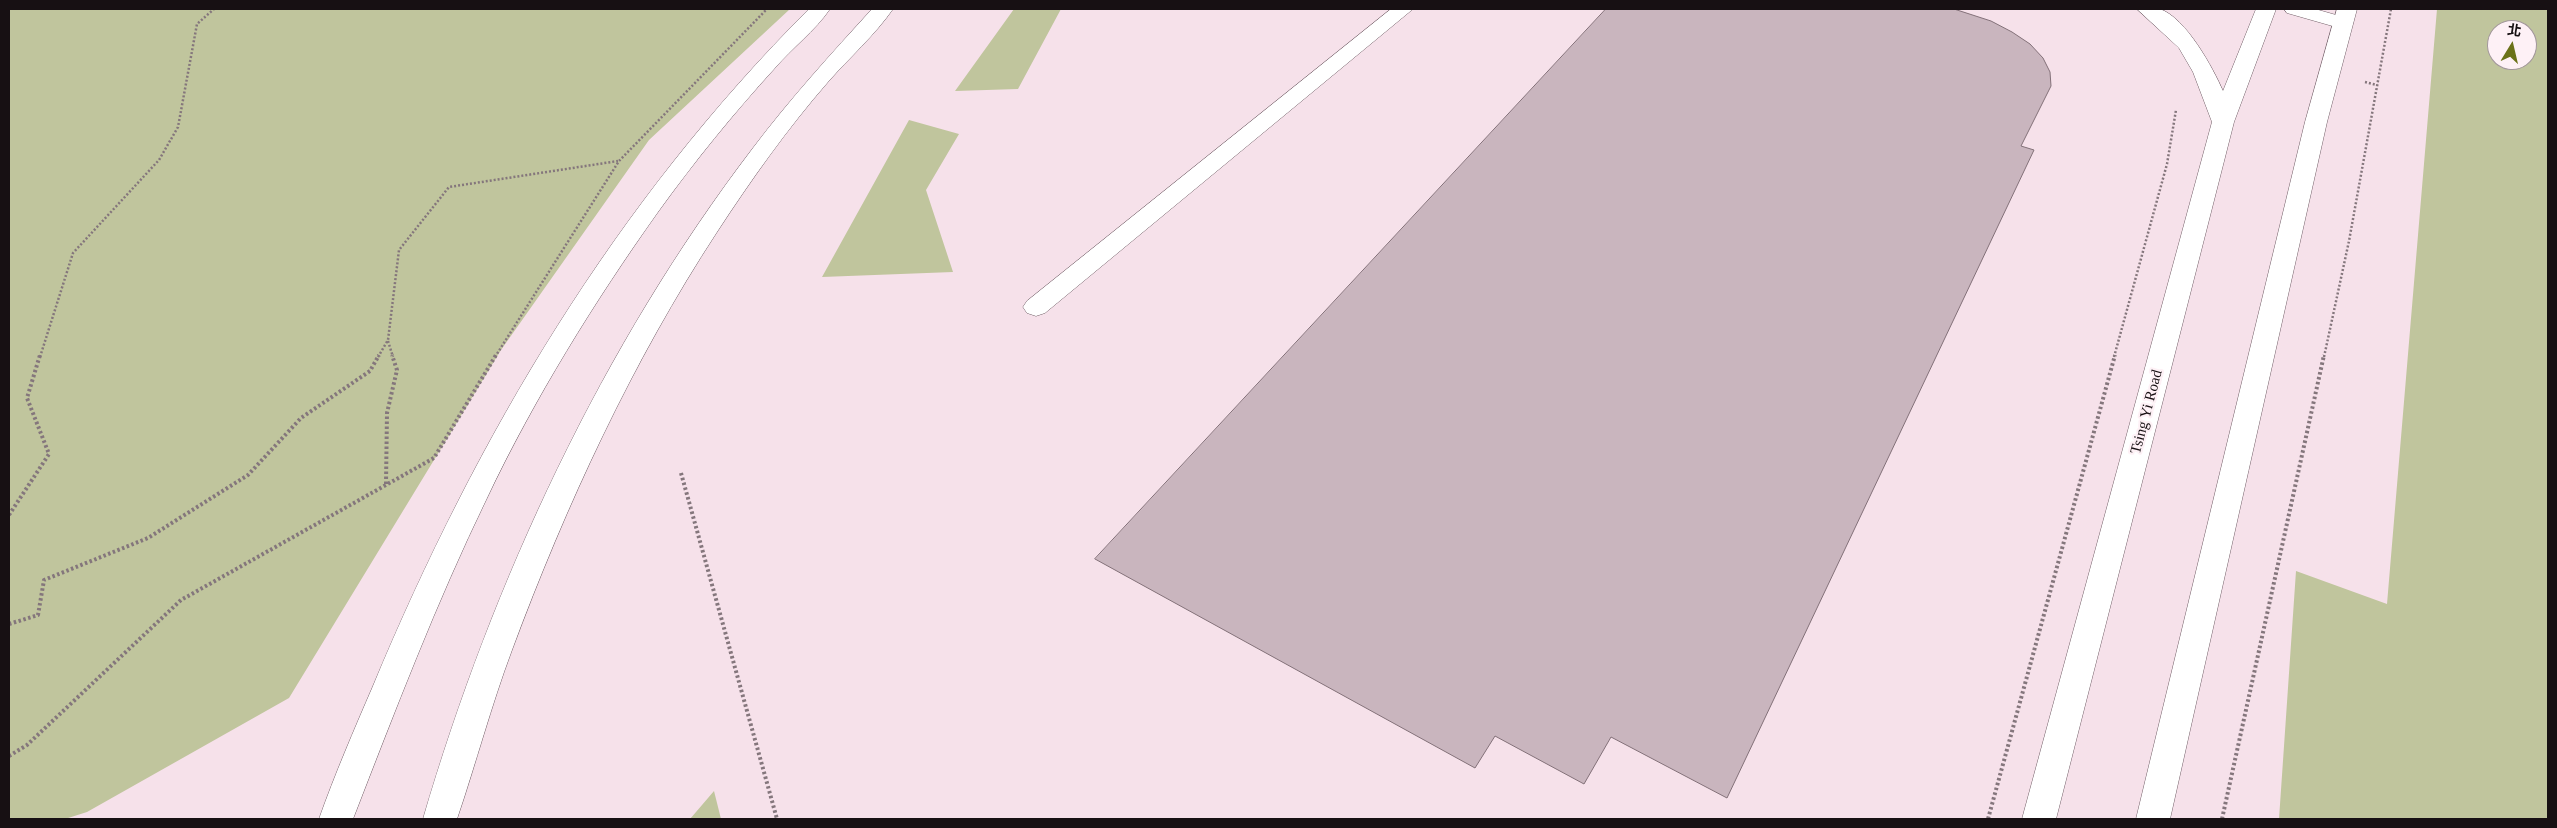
<!DOCTYPE html>
<html>
<head>
<meta charset="utf-8">
<style>
  body { margin:0 }
  #map { position:relative; width:2557px; height:828px; overflow:hidden; background:#f6e1ea; font-family:"Times New Roman","Noto Sans TC",serif }
  canvas { display:block }
  .frame { position:absolute; inset:0; border:10px solid #171013; pointer-events:none }
  .north { position:absolute; left:2487px; top:20px; width:50px; height:50px; box-sizing:border-box; background:#fef1f6; border:1px solid #a2979b; border-radius:50%; rotate:9deg; font-size:14px; font-weight:700; line-height:20px; text-align:center; color:#171013 }
  .north::after { content:''; display:block; margin:auto; width:18px; height:22px; background:#6b7219; clip-path:polygon(50% 0,100% 100%,50% 72%,0 100%) }
</style>
</head>
<body>
<div id="map">
<canvas width="2557" height="828"></canvas>
<div class="frame"></div>
<div class="north">北</div>
</div>
<script>
const c = document.querySelector('canvas').getContext('2d');
c.lineJoin = 'round';
function paint(path, color) { c.fillStyle = color; c.fill(path, 'evenodd'); }
function stroke(path, color, width, dash) { c.strokeStyle = color; c.lineWidth = width; c.lineCap = dash ? 'butt' : 'round'; c.setLineDash(dash || []); c.stroke(path); }
function write(font, color, halo, rows, align = 'center') {
  c.font = font + ' "Times New Roman",serif'; c.lineWidth = 4.5; c.setLineDash([]); c.textBaseline = 'middle'; c.strokeStyle = halo; c.fillStyle = color; for (const [text, x, y, turn = 0] of rows) {
    c.save(); c.translate(x, y); c.rotate((+turn || 0) * Math.PI / 180); c.textAlign = isNaN(turn) ? turn : align; if (halo) c.strokeText(text, 0, 0); c.fillText(text, 0, 0); c.restore();
  }
}
paint(new Path2D(`
  M9,9H790L649,140L501,350L289,698L87,812L65,819H9Z
  M1014,9H1061L1018,89L955,91Z
  M2437,9H2548V819H2279L2296,571L2387,604ZM2497,30H2527V60H2497Z
  M909,120L959,134L926,190L953,272L822,277Z
  M714,791L721,819H690Z`), '#c0c59d');
const building = new Path2D(`
  M1606,9H1954L1991,21L2012,32L2030,44L2043,58L2050,72L2051,86L2021,146L2034,150L1727,798L1611,737L1584,784L1495,736L1475,768L1095,559Z`);
paint(building, '#c9b5be');
stroke(building, '#827078', 1);
const lane = new Path2D(`
  M1391,9H1413L1045,313L1036,316L1027,313L1023,307L1027,301Z`);
const street = new Path2D(`
  M2284,9H2315L2350,19L2353,23L2350,27L2343,29L2287,13Z`);
const secondary = new Path2D(`
  M2137,9C2143,9 2154,7 2160,9C2186,18 2213,68 2223,91L2256,9H2276L2234,122L2056,819H2022L2212,122L2193,72L2179,48Z
  M2337,9H2357L2327,122L2170,819H2136L2305,122Z`);
const highway = new Path2D(`
  M809,9H830C815,31 792,48 775,68C733,114 694,162 658,212C594,302 534,399 487,498C436,603 395,711 353,819H319C335,774 354,730 373,686C478,434 615,203 809,9Z
  M872,9H893C875,35 849,58 828,82C787,129 751,180 717,232C632,362 566,505 512,650C491,706 476,763 457,819H423C493,581 602,346 753,148C790,99 831,54 872,9Z`);
stroke(lane, '#715f67', 1);
stroke(street, '#715f67', 1);
stroke(secondary, '#715f67', 1);
stroke(highway, '#715f67', 1);
stroke(new Path2D(`
  M2365,82L2377,85
  M388,341L393,357
  M40,357L73,253L159,160L178,127L197,24L214,9
  M378,357L388,340L399,250L449,187L618,161
  M495,357L619,161L767,9
  M2114,357L2167,164L2176,110
  M2324,357L2349,241L2391,9`), '#84767c', 2.5, [2, 2]);
stroke(new Path2D(`
  M681,473L777,819
  M386,484L387,413L397,370L392,355
  M9,515L49,454L27,398L40,355
  M9,624L38,615L44,580L148,538L248,475L301,418L370,371L379,355
  M9,756L27,745L181,600L434,458L496,355
  M1988,819L2115,355
  M2222,819L2324,355`), '#84767c', 4, [2.5, 2.5]);
paint(lane, '#fff');
paint(street, '#fff');
paint(secondary, '#fff');
paint(highway, '#fff');
write('15px', '#171013', '#fef1f6', [
  ["Tsing Yi Road",2147,412,-75]
]);
</script>
</body>
</html>
